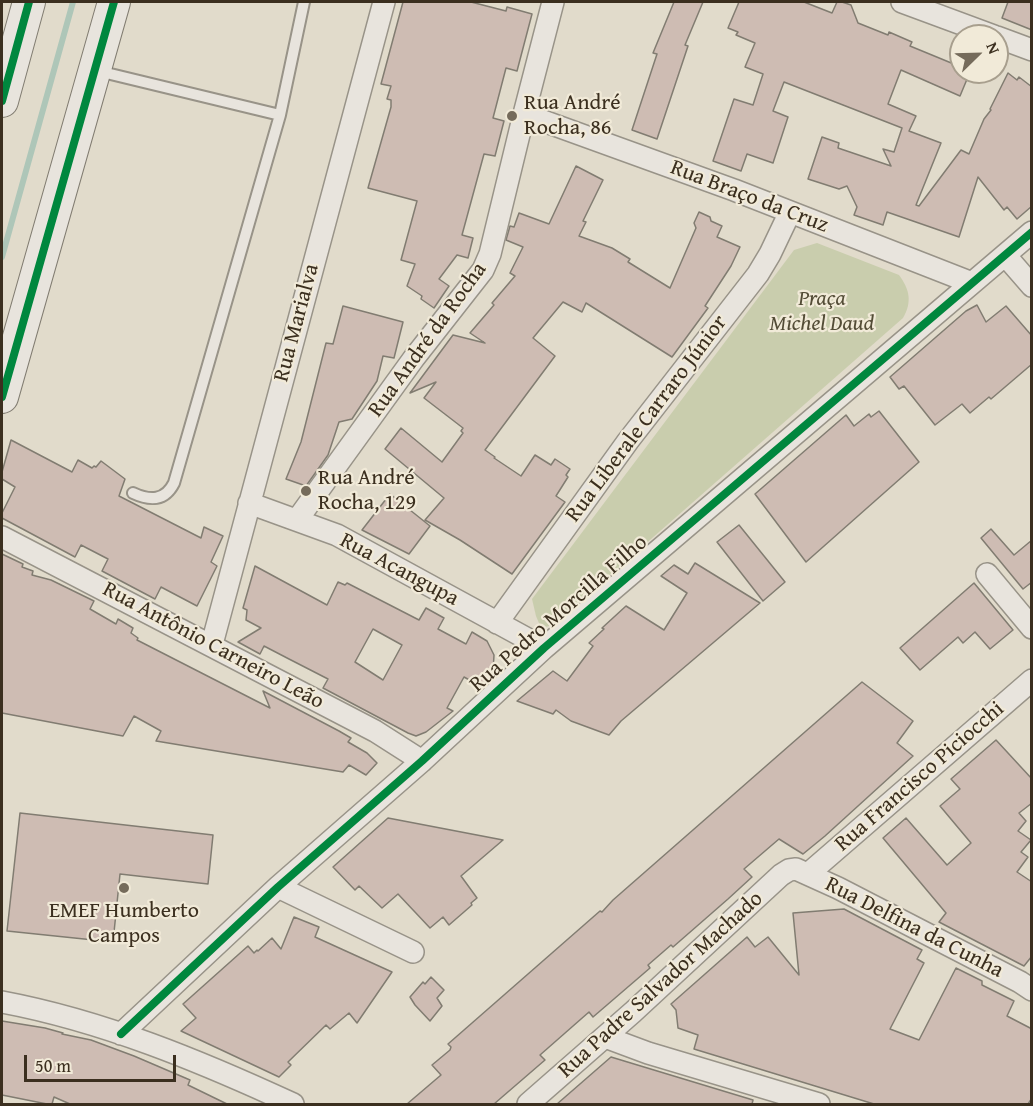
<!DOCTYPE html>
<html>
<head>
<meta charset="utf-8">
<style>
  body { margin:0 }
  #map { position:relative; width:1033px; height:1106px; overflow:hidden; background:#e1dbcb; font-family:"Gentium Book Plus",serif }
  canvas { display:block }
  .frame { position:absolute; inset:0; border:3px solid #3b2f1f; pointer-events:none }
  .north { position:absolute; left:949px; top:24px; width:60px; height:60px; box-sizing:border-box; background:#f1ead8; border:2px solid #a89f8e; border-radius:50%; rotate:67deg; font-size:16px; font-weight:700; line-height:24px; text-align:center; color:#3b2f1f }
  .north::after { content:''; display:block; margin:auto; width:21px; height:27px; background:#756b5b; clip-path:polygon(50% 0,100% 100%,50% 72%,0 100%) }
  .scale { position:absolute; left:24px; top:1055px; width:152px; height:27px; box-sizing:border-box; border:3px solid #3b2f1f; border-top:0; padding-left:8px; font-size:18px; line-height:21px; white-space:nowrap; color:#3b2f1f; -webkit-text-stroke:4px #f1ead8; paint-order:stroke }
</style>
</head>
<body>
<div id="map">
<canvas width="1033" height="1106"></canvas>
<div class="frame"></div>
<div class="north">N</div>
<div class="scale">50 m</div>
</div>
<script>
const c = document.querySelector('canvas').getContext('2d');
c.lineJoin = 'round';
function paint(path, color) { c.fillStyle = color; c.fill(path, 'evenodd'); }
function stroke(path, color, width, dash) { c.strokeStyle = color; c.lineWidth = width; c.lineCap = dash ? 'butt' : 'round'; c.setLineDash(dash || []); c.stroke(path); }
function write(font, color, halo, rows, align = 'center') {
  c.font = font + ' "Gentium Book Plus",serif'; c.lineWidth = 4.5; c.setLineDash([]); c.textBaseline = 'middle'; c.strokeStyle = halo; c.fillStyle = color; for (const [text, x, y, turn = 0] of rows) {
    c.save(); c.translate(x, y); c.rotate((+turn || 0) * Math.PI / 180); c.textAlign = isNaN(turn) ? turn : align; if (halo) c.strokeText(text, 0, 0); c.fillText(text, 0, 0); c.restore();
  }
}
paint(new Path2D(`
  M817,243L899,275C910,290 912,302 903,318L553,625L541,628L536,616L532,599L794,250Z`), '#c9cdad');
stroke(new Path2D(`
  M2,257L73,2`), '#aec6b8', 6);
const building = new Path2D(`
  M403,2H471L506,11L507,7L532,14L517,71L506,68L493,118L504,121L495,156L484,154L462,235L473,238L468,258L457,255L439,279L449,286L434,308L421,299L422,296L407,286L415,264L401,260L417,201L368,188L391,107V100L387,99L391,86L381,84Z
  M674,2H703L685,45L688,46L657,139L632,130L657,54L653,53Z
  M739,2H804L832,13L837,2H842L851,5L858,23L888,35L889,32L912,42L910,46L961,67V72H970L960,96L901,70L888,104L916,116L909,131L941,143L916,205L919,206L961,150L969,154L984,119L991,110L990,109L1008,73L1017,80L1019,77L1032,87V206L1017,219L1007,207L1004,210L978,177L959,237L887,212L883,225L854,215L857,207L847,186L839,189L808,179L822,137L839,143L838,148L891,166L883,149L894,152L902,128L784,82L773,111L788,117L773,163L747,154L741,171L713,161L734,99L753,105L763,74L745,67L755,43L736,35L738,32L728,28Z
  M1008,2H1032V30L1002,18Z
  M576,166L603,180L583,221L586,222L579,236L612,248L630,259L628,262L670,288L696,228L694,223L699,212L710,217L711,221L722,226L717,237L740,247L731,266L705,306L708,308L672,357L586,303L582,312L563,302L533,338L555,356L485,450L495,457L494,458L521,476L535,455L551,465L555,459L570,469L566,475L568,477L556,496L565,502L512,574L460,540L425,520L444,498L385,449L401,428L442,462L463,433L461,431L463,428L424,398L436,382L410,393L453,335L485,343L470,333L494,305L492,303L515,276L510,273L523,247L506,240L510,226L514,227L519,213L549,224Z
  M977,305L986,322L1006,306L1032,336V364L991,399L989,397L970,413L962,404L935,425L904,386L899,389L890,377L966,311Z
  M343,306L403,322L394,358L383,356L377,381L352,419L339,422L328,455L306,486L286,479L301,442L326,343L333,344Z
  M879,411L919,462L806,562L755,494L846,415L854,426L869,414L871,417Z
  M11,440L72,472L78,460L92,468L94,466L96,467L101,461L125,479L119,496L201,538L204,527L223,536L211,562L217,566L197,606L161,587L155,599L102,571L108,559L81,545L75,557L2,518V513L15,487L2,479V472Z
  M390,494L430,526L409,554L362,530Z
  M739,525L785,582L763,601L717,542Z
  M991,529L1014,555L1032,540V582L1023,589L981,538Z
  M2,554L23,564L22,567L33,571L32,575L51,580L94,601L90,609L116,624L118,619L133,628L131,633L138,638L137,640L270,708L263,691L339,731L351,738L348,742L367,753L377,763L366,775L349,765L343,772L156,741L161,731L134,716L123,736L2,713Z
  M695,563L760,603L621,721L609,735L571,721L556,710L553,714L517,701L553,671L567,681L593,646L589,643L604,629L602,628L626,606L664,630L687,593L661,576L674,565L688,574Z
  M255,566L327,605L338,582L345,585L347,583L419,620L426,608L444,618L438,629L466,644L472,632L487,641L494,655L493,672L482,687L464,677L447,708L453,711L426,732L416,736L408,733L323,688L328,679L289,659L264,646L260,654L238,642L261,628L246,620L247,610L243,608ZM373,629L402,645L383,680L355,662Z
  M974,583L1013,630L990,649L975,632L963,643L958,637L920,670L900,648Z
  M862,682L913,721L897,743L913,756L825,836L803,854L779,839L744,869L752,877L728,899L673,947L671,945L648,965L650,968L593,1017L589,1012L540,1055L545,1060L494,1104H407L441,1075L432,1065L450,1050L451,1047L448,1044L600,911L602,912L613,900Z
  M996,740L1032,779V803L1019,813L1026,821L1018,831L1031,840L1021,852L1028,857L1017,872L1032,882V956L1024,966L939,922L946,913L883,838L906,818L947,865L971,843L940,806L960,789L951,779Z
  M20,813L213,835L208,884L120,874L113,942L7,931Z
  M388,818L503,840L461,876L477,898L471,903L472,905L449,925L443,917L430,928L398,894L382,908L359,886L355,890L333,867Z
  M844,909L922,950L917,959L924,963L890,1029L919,1040L956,968L982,981V985L1014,1001L1007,1016L1032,1029V1098L1028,1104H874L694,1049L698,1035L678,1028L676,1010L671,1004L747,937L755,947L768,937L799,975L793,913Z
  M294,917L319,927L315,937L392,972L357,1023L349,1013L330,1029L326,1025L288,1062L291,1065L279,1077L181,1031L196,1018L183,1004L248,946L254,953L257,950L258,951L272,938L281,949Z
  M431,977L444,990L437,998L442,1006L430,1021L415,1005L410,997L423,982L425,984Z
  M2,1021L45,1028L63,1033L62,1034L91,1040L134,1056L190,1080L188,1085L227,1104H70L54,1097L52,1104H47L2,1095Z
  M611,1057L753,1100L752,1104H557Z`);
paint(building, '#cebcb3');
stroke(building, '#817c71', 1.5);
const service = new Path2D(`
  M98,71L280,115
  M133,493C150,501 165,501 174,483L280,115L304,2`);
const minor = new Path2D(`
  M902,2L994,36
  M997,37L1032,50
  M524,114L734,190L972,283
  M1005,255L1032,286
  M249,503L337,535L544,648
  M297,520L414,358L483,270L490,254L524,114L553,2
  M2,537L375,731L422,761
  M987,574L1032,628
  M497,623L628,441L758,274L770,254L790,212
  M212,644L384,2
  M808,874L1032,680
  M278,887L413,952
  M2,1002C103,1021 200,1061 293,1104
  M121,1034L278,887L422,761L544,648L1032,232
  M605,1037L648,1053L819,1104
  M528,1104L633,1012L781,875L789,870L796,869L838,888L1020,982L1032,990`);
const secondary = new Path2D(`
  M2,101L29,2
  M2,397L114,2`);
stroke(service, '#989388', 14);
stroke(minor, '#989388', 24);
stroke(secondary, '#817c71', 34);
stroke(service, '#e8e4dd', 10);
stroke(minor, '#e8e4dd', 21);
stroke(secondary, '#e8e4dd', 32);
stroke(new Path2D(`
  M2,101L29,2
  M2,397L114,2
  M121,1034L278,887L422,761L544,648L1032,232`), '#00873e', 8);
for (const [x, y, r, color] of [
  [512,116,6,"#756b5b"],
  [306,491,6,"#756b5b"],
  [124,888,6,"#756b5b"]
]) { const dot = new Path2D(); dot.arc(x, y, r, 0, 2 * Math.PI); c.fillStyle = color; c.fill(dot); stroke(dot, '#f1ead8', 2); }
write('22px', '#3b2f1f', '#f1ead8', [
  ["Rua André",524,103],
  ["Rocha, 86",524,128],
  ["Rua André",318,478],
  ["Rocha, 129",318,503],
  ["EMEF Humberto",124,911,"center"],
  ["Campos",124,936,"center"]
], 'left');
write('22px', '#3b2f1f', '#f1ead8', [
  ["Rua Braço da Cruz",749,197,21],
  ["Rua Marialva",297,323,-75],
  ["Rua André da Rocha",428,340,-54],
  ["Rua Liberale Carraro Júnior",647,419,-53],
  ["Rua Acangupa",399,570,28],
  ["Rua Pedro Morcilla Filho",559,614,-41],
  ["Rua Antônio Carneiro Leão",213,646,28],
  ["Rua Francisco Piciocchi",920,777,-41],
  ["Rua Delfina da Cunha",914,928,27],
  ["Rua Padre Salvador Machado",661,985,-42]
]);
write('italic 22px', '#534c36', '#f1ead8', [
  ["Praça",822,299],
  ["Michel Daud",822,324]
]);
</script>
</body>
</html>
